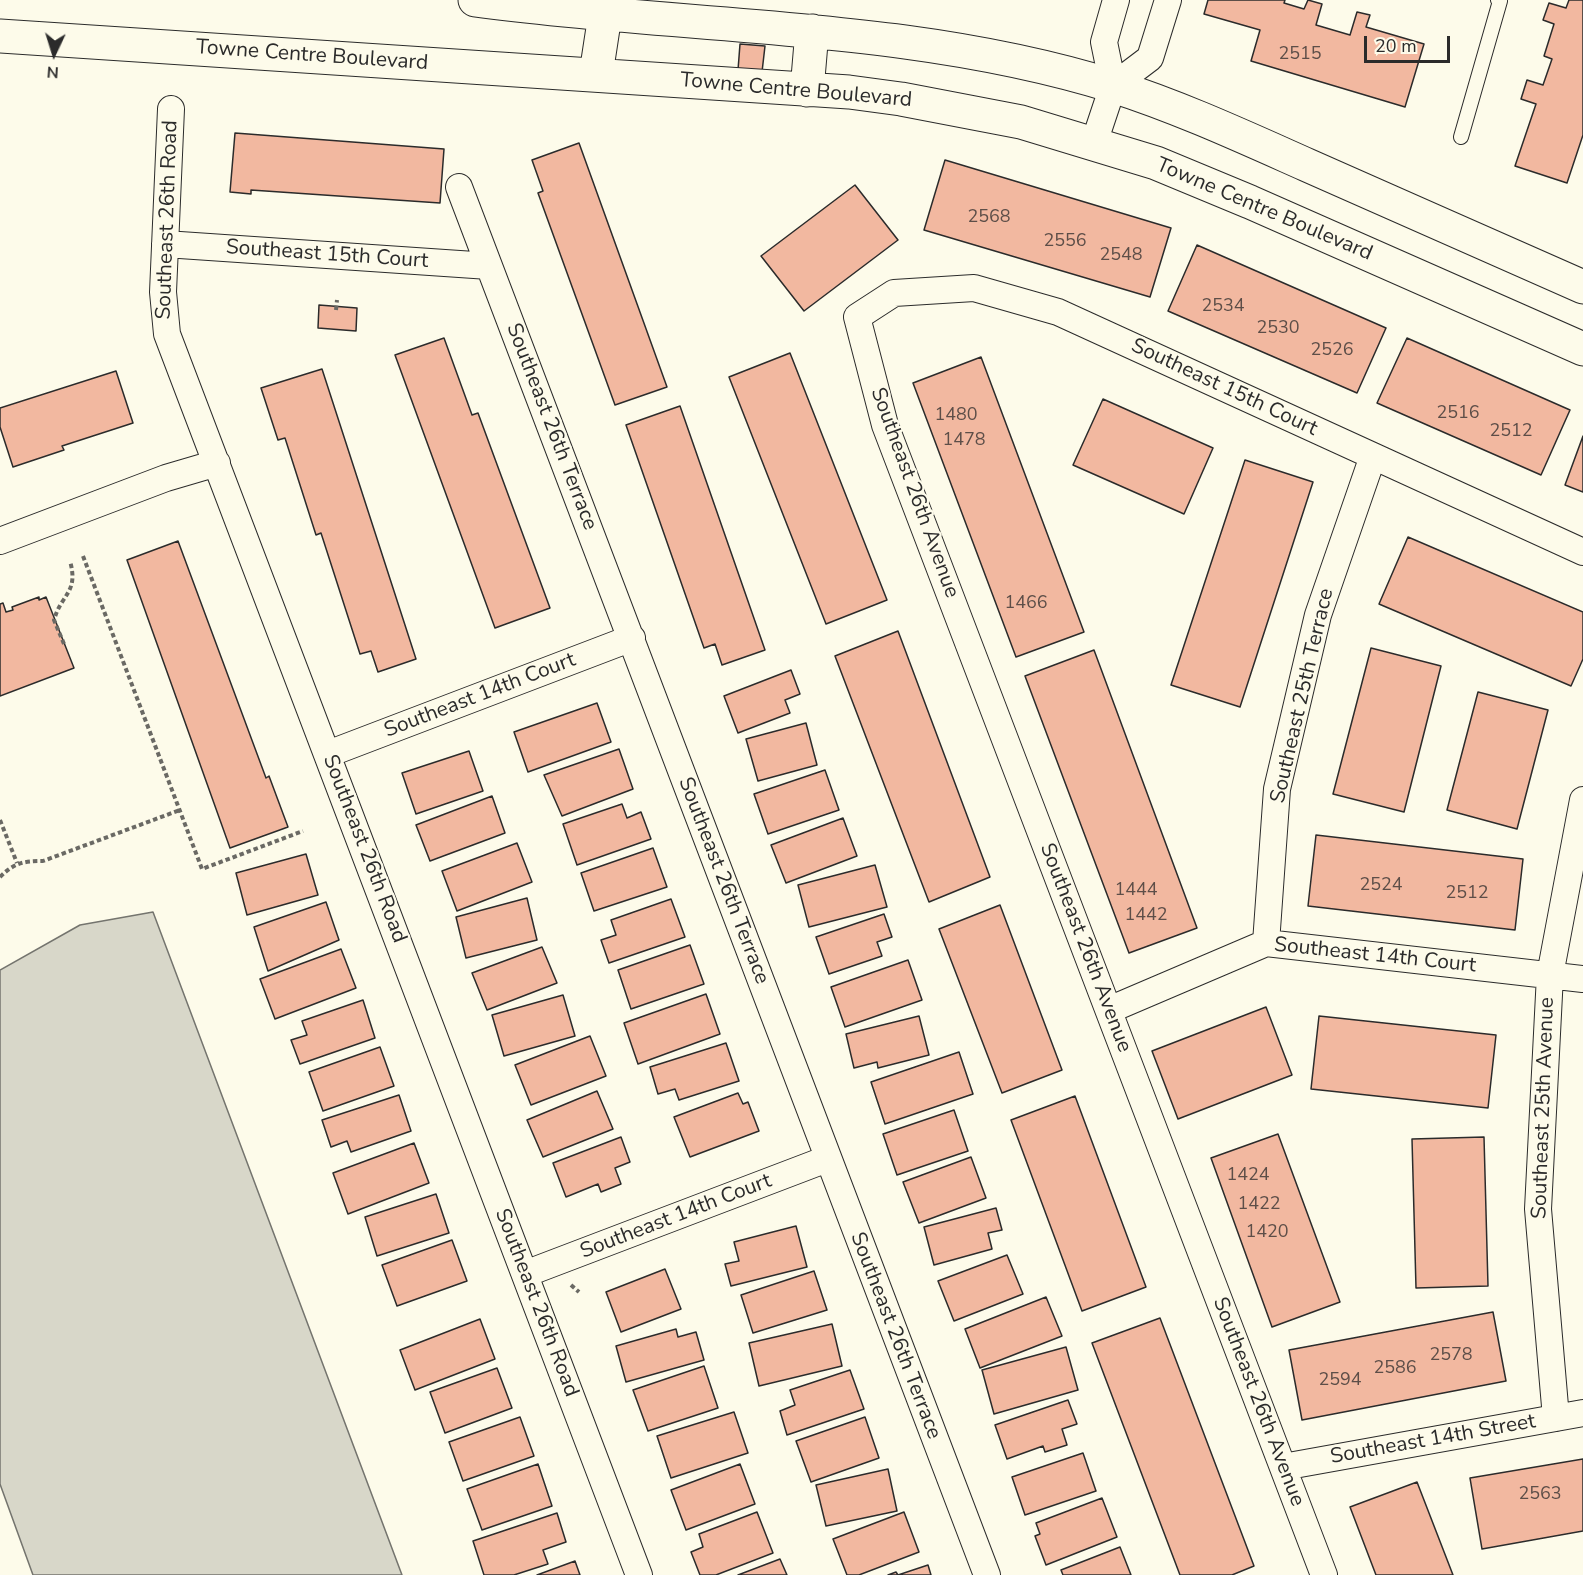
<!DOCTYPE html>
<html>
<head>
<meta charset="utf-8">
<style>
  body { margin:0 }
  #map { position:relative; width:1583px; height:1575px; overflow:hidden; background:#fdfbea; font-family:"Nunito Sans",sans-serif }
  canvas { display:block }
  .north { position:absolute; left:24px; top:24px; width:60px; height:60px; -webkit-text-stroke:4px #fdfbea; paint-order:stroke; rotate:184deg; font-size:16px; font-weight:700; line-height:24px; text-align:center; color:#2b2b2b }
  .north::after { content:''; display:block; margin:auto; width:21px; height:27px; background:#2b2b2b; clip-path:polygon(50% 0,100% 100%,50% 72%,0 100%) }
  .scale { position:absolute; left:1364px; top:36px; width:86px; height:27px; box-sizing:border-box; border:3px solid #2b2b2b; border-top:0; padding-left:8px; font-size:18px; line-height:21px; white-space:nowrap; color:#2b2b2b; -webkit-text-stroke:4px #fdfbea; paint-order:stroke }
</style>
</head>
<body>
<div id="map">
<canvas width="1583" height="1575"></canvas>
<div class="north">N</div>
<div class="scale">20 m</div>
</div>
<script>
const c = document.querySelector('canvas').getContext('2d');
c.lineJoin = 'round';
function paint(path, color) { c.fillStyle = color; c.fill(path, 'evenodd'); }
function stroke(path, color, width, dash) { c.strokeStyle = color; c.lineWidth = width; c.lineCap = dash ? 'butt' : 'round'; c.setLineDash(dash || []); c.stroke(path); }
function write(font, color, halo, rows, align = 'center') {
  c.font = font + ' "Nunito Sans",sans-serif'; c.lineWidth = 4.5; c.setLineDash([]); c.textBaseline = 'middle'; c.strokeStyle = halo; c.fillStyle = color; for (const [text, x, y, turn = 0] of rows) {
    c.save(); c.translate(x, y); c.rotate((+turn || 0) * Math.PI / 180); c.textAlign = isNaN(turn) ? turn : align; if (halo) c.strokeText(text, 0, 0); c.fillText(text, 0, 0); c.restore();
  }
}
const water = new Path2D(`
  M153,912L402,1575H33L0,1484V970L80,925Z`);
paint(water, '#d8d7c9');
stroke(water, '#74746e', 1.5);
const building = new Path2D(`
  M1208,0H1285L1284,3L1304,9L1308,0L1322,4L1316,25L1350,35L1357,12L1370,15L1366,27L1424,44L1405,107L1251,61L1260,30L1204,14Z
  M1569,0H1583V135L1567,183L1515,166L1536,104L1521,99L1527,80L1543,85L1552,59L1544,56L1554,24L1543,20L1549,3L1566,8Z
  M740,44L765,46L762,72L738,70Z
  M235,133L444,149L440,203L251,190V194L230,192Z
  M579,143L667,387L615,405L538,193L543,191L532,160Z
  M945,160L1171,228L1150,297L924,230Z
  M855,185L898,240L804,311L761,256Z
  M1197,245L1386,328L1357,393L1168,311Z
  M319,305L357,308L356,331L318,328Z
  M444,338L472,415L478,413L550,608L495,628L395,355Z
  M1407,338L1570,410L1541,475L1377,403Z
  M790,353L887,600L826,624L729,377Z
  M981,357L1084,632L1016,657L913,383Z
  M322,369L416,659L378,672L371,651L360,654L321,533L316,535L285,438L278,440L261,388Z
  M116,371L133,423L62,446L64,450L13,467L0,427V408Z
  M1103,399L1213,448L1184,514L1073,465Z
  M680,406L765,650L722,665L715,644L704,648L626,425Z
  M1583,436V492L1565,485Z
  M1245,460L1313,482L1240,707L1171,685Z
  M1408,537L1583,612V659L1571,686L1379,604Z
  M178,541L266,778L269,776L288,827L230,848L127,560Z
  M39,597V600L46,597L74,668L0,696V604L3,603L6,612L13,610L12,607Z
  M898,631L990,877L929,902L835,656Z
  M1371,648L1441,666L1404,812L1333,794Z
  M1094,650L1197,928L1129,953L1025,676Z
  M791,670L800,694L785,700L790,713L738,733L724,696Z
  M1478,692L1548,710L1517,829L1447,810Z
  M597,703L611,742L528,772L514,732Z
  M806,723L817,765L758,781L746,739Z
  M619,749L633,789L562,816L544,775Z
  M469,751L483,791L416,814L402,773Z
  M825,770L839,810L768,834L754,794Z
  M492,796L505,833L430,861L416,825Z
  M622,804L627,818L641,812L651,839L577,865L563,824Z
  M843,818L857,856L786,883L771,845Z
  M1316,835L1523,859L1515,930L1308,906Z
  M517,843L532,882L457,911L442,871Z
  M653,848L667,887L594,911L581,873Z
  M306,854L318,895L247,915L236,873Z
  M875,865L887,907L809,927L798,885Z
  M527,898L537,940L466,958L456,917Z
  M671,899L685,937L609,963L601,940L616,935L611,920Z
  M326,902L339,940L268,971L254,927Z
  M1000,905L1062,1070L1002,1093L939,929Z
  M884,914L892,937L877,942L882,956L829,974L816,937Z
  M690,945L704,984L631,1009L618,970Z
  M542,947L557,983L487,1010L472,973Z
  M341,949L356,988L275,1019L260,979Z
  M908,960L922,1000L845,1027L831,987Z
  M706,994L720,1034L638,1064L624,1023Z
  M563,995L575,1036L504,1056L492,1015Z
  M363,1000L375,1038L300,1064L291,1040L307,1035L302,1021Z
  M1266,1007L1292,1075L1178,1119L1152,1051Z
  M919,1016L929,1055L878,1068L877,1062L854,1068L846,1034Z
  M1319,1016L1496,1035L1488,1108L1311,1089Z
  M590,1036L606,1076L531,1105L515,1065Z
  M726,1043L739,1081L679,1100L675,1089L658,1094L650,1067Z
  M380,1047L394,1086L323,1111L309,1072Z
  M959,1052L973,1094L885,1124L871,1082Z
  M597,1091L613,1129L543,1157L527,1120Z
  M738,1093L743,1104L748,1102L759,1131L690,1157L674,1117Z
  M399,1095L411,1131L351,1152L347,1141L331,1147L322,1120Z
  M1075,1096L1146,1287L1082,1311L1011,1120Z
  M954,1110L968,1151L897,1175L883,1134Z
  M1278,1134L1340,1302L1272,1327L1211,1158Z
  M621,1137L630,1162L615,1168L621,1184L601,1192L598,1184L566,1197L553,1163Z
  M1484,1137L1488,1286L1416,1288L1412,1139Z
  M414,1143L429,1183L348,1214L333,1173Z
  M971,1157L986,1198L919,1223L903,1182Z
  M436,1194L449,1233L377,1256L365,1217Z
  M996,1208L1002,1230L988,1233L992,1249L934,1265L924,1227Z
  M796,1226L807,1267L731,1286L725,1264L739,1261L734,1242Z
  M452,1240L467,1281L397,1306L382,1265Z
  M1007,1255L1023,1294L954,1321L938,1281Z
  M665,1269L681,1309L621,1332L606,1292Z
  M814,1271L827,1310L753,1333L741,1295Z
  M1046,1297L1062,1336L980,1368L965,1329Z
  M1493,1312L1506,1381L1302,1420L1289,1350Z
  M1160,1318L1254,1566L1232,1575H1180L1092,1343Z
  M480,1319L495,1359L415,1390L400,1350Z
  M832,1324L842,1366L759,1386L749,1343Z
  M676,1329L678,1337L696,1332L704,1360L626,1382L616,1346Z
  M1066,1347L1078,1390L994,1414L982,1370Z
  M704,1366L718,1408L648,1431L633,1390Z
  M497,1368L512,1408L445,1433L430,1392Z
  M850,1370L864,1409L787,1435L780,1411L795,1405L790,1390Z
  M1068,1400L1077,1424L1062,1429L1067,1445L1045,1452L1043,1446L1007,1459L995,1425Z
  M734,1412L748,1453L671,1478L657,1436Z
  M520,1417L534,1456L463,1481L449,1442Z
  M865,1417L879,1458L811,1482L796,1441Z
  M1083,1453L1096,1491L1025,1515L1012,1477Z
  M1583,1459V1531L1482,1549L1470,1478Z
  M538,1464L552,1506L482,1530L467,1489Z
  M740,1464L755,1504L686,1530L671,1490Z
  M888,1469L897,1511L826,1526L816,1485Z
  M1417,1482L1453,1575H1376L1350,1507Z
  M1102,1498L1117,1537L1046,1565L1035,1536L1040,1534L1036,1523Z
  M757,1512L773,1553L716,1575H700L691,1552L703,1547L699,1534Z
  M904,1512L919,1552L859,1575H847L833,1539Z
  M557,1513L566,1542L543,1550L548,1564L514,1575H484L473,1541Z
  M1120,1547L1131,1575H1063L1061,1570Z
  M780,1559L787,1575H738Z
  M575,1561L580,1575H537Z
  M928,1565L931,1575H888L896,1572L898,1575Z`);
paint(building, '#f2b8a0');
stroke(building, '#2b2b2b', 1.5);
const lane = new Path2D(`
  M1461,137L1500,1L1498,0`);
const street = new Path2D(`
  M1113,86L1150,58L1168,0
  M171,109L163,292L167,334L639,1575
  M1094,143L1113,86L1104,42L1116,0
  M459,187L987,1575
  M165,244L489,266
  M0,541L166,478L217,463
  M328,754L632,638
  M1266,943L1277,789L1318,615L1373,456
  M1109,1010L1266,943L1583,979
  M525,1274L827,1159
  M1556,1418L1538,1209L1550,975L1583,800
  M1283,1467L1583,1413
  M1324,1575L885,425L857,317L894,293L974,288L1058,312L1583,552`);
const secondary = new Path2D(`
  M475,0C688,29 907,22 1113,86C1179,107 1244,137 1307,165C1399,205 1491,247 1583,287
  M0,36L849,92L901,99L1021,122L1156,163L1250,202L1583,349
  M596,74L605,15
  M807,90L812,31`);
stroke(lane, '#2b2b2b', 16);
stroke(street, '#2b2b2b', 28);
stroke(secondary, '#2b2b2b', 35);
stroke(new Path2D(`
  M336,310L337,300
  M83,556L202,869L303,831
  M64,644L54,620C61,594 79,593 70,561
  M0,820L17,863
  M0,877C14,863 23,861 43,861L180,810
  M571,1285L579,1292`), '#6a6964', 4, [4.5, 3]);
stroke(lane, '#fdfbea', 14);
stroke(street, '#fdfbea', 26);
stroke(secondary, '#fdfbea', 33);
write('18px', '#5d4e48', null, [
  ["2515",1300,55],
  ["2568",989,218],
  ["2556",1065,242],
  ["2548",1121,256],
  ["2534",1223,307],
  ["2530",1278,329],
  ["2526",1332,351],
  ["2516",1458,414],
  ["1480",956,416],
  ["2512",1511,432],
  ["1478",964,441],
  ["1466",1026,604],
  ["2524",1381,886],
  ["1444",1136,891],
  ["2512",1467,894],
  ["1442",1146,916],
  ["1424",1248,1176],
  ["1422",1259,1205],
  ["1420",1267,1233],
  ["2578",1451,1356],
  ["2586",1395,1369],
  ["2594",1340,1381],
  ["2563",1540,1495]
]);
write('21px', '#2b2b2b', '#fdfbea', [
  ["Towne Centre Boulevard",312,56,4],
  ["Towne Centre Boulevard",796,91,5],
  ["Towne Centre Boulevard",1264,210,23],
  ["Southeast 26th Road",168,220,-88],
  ["Southeast 15th Court",327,255,4],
  ["Southeast 15th Court",1224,388,25],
  ["Southeast 26th Terrace",551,427,69],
  ["Southeast 26th Avenue",914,493,70],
  ["Southeast 14th Court",480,696,-21],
  ["Southeast 25th Terrace",1303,696,-77],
  ["Southeast 26th Road",364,849,69],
  ["Southeast 26th Terrace",723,881,69],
  ["Southeast 26th Avenue",1085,948,69],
  ["Southeast 14th Court",1375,956,6],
  ["Southeast 25th Avenue",1544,1108,-88],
  ["Southeast 14th Court",676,1217,-21],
  ["Southeast 26th Road",536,1303,69],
  ["Southeast 26th Terrace",895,1336,69],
  ["Southeast 26th Avenue",1258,1402,69],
  ["Southeast 14th Street",1433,1440,-10]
]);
</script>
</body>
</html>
